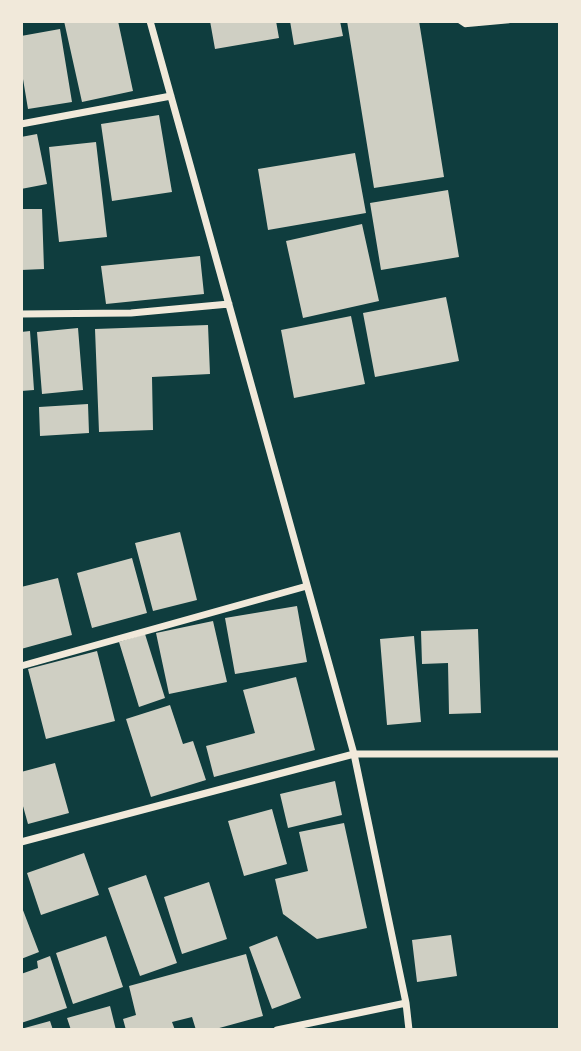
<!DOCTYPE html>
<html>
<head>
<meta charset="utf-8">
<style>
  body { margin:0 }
  #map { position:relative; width:581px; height:1051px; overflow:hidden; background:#0f3d3e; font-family:"Nunito Sans",sans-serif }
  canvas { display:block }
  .frame { position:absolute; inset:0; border:23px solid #f1e9da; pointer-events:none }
</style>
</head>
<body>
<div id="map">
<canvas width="581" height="1051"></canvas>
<div class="frame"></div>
</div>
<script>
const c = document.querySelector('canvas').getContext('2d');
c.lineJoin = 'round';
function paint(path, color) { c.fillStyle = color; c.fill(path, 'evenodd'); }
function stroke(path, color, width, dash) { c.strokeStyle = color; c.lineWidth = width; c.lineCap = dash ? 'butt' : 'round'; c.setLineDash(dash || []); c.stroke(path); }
paint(new Path2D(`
  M64,21H118L133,91L82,102Z
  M210,21H276L279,38L215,49Z
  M290,21H340L343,36L294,45Z
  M347,21H419L444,177L374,188Z
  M60,29L72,102L28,109L21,67V36Z
  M159,115L172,192L112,201L101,124Z
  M37,134L47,184L21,189V137Z
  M96,142L107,237L59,242L49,147Z
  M355,153L366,213L268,230L258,169Z
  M448,190L459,257L381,270L370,203Z
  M21,209H42L44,269L21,270Z
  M362,224L379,301L303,318L286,241Z
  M200,256L204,294L106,304L101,266Z
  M446,297L459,361L375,377L363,313Z
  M351,316L365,384L294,398L281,330Z
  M208,325L210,374L152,377L153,430L99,432L95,329Z
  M78,328L83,390L42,394L37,332Z
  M30,331L34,390L21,391V332Z
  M88,404L89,433L40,436L39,407Z
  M180,532L197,600L153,611L135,543Z
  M132,558L147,613L92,628L77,573Z
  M58,578L72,635L21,649V587Z
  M297,606L307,662L235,674L225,618Z
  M213,621L227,682L169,694L156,633Z
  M478,629L481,713L449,714L448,663L422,664L421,631Z
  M145,634L165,698L139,707L119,642Z
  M414,636L421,722L387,725L380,639Z
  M97,651L115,721L46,739L28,669Z
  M296,677L315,750L214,777L206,746L255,733L243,690Z
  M170,705L183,744L193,741L206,780L151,797L126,719Z
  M55,763L69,813L28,824L21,799V772Z
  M335,781L342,815L288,828L280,794Z
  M272,809L287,864L244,876L228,821Z
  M344,823L367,928L317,939L283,914L275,879L308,871L299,832Z
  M84,853L99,895L41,915L27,873Z
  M146,875L177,963L140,976L108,888Z
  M209,882L227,939L182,954L164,897Z
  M21,905L39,952L21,959Z
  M451,935L457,976L417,982L412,940Z
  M106,936L123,987L73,1004L56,953Z
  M277,936L301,998L272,1009L249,947Z
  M246,954L263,1016L212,1030H196L192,1017L172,1022L175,1030H126L123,1019L136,1015L129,986Z
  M50,956L67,1008L21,1023V974L38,968L37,961Z
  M110,1006L116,1030H71L67,1018Z
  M50,1021L53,1030H21V1029Z`), '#cfcfc3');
stroke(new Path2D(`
  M459,21L465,25L509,21`), '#f1e9da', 4.5);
stroke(new Path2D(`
  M150,21L354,754L406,1003L409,1030
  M21,124L171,96
  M21,314L131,313L229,304
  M21,666L307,586
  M21,842L354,754H560
  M277,1030L406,1003`), '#f1e9da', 7);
</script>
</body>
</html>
